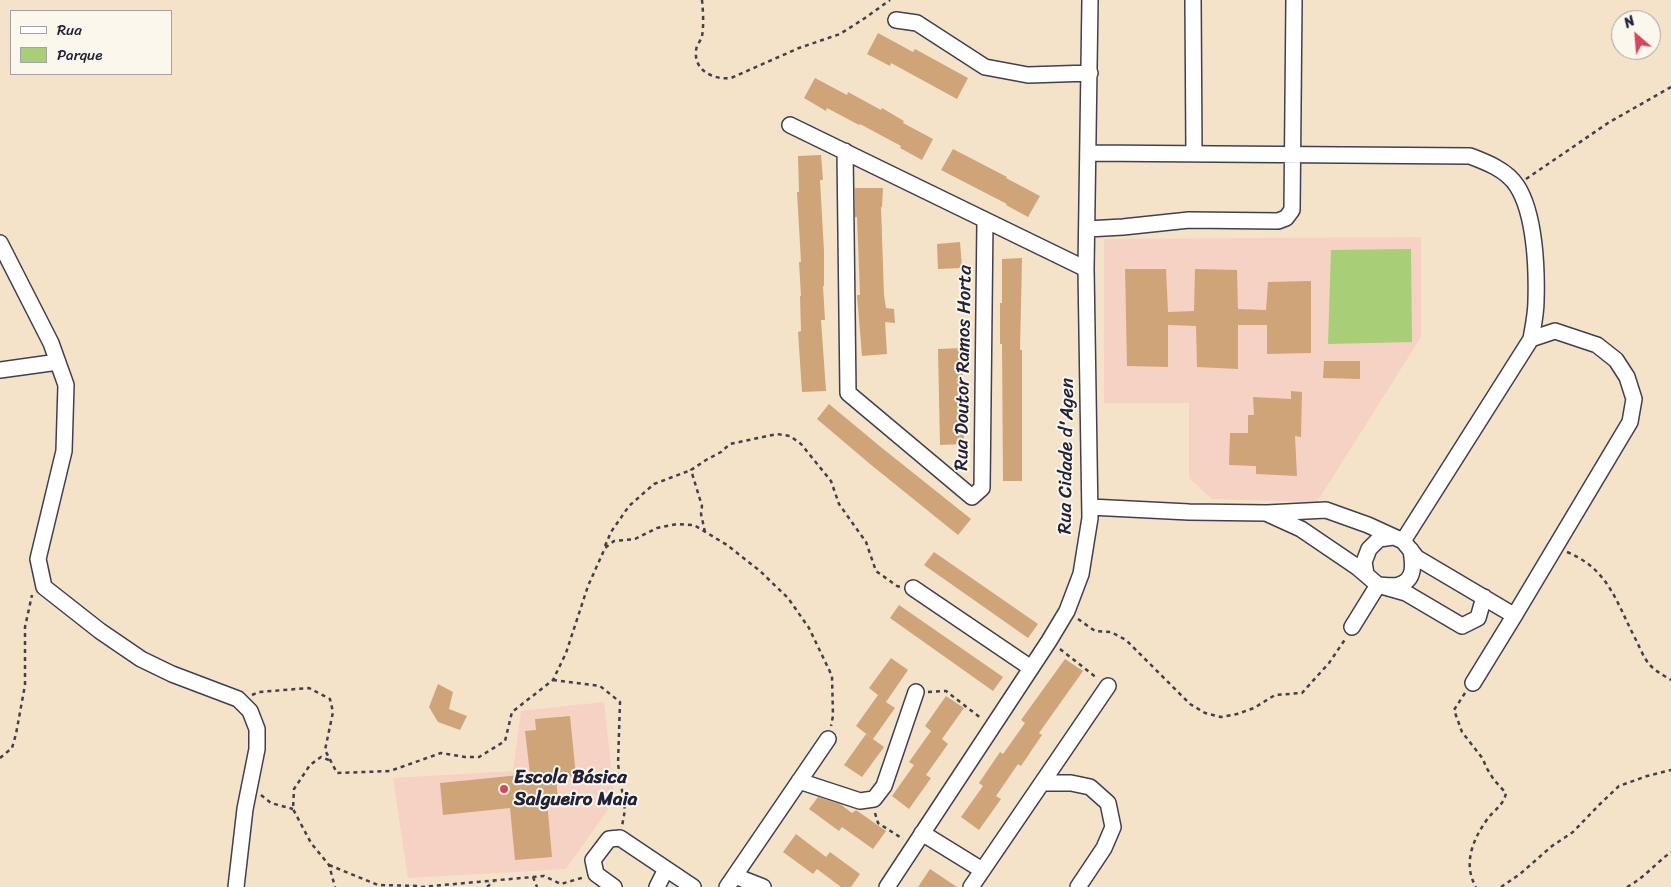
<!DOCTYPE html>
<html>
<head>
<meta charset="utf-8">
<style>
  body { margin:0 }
  #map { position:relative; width:1671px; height:887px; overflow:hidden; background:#f4e3c8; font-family:Sriracha,sans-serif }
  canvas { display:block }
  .legend { position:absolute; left:10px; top:10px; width:162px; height:65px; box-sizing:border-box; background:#fbf7ec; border:1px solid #a4a2a5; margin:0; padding:6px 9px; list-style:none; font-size:15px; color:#22223b }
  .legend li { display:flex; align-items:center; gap:10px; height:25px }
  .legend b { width:25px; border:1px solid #a4a2a5 }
  .north { position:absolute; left:1611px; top:10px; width:50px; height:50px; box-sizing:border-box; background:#fbf7ec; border:1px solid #a4a2a5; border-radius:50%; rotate:333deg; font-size:14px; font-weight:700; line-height:20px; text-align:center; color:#22223b }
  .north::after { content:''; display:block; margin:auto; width:18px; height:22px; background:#d1495b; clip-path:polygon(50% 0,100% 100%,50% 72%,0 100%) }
</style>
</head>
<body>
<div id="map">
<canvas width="1671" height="887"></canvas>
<ul class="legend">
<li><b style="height:6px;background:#fff"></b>Rua</li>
<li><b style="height:14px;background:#a9ce78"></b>Parque</li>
</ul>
<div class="north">N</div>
</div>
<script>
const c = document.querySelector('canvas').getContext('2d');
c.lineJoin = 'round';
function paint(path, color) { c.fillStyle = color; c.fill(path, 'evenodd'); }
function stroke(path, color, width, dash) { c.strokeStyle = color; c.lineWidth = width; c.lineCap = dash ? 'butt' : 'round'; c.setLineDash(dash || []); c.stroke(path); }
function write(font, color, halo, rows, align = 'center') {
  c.font = font + ' Sriracha,sans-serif'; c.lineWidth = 4; c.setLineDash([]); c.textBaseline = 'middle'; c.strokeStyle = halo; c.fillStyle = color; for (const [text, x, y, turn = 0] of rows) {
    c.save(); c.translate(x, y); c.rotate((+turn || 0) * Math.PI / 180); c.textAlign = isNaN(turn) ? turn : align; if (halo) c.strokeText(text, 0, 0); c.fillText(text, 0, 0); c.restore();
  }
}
paint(new Path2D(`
  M1421,237V337L1317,502L1212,499L1189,478V403H1104V239Z
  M604,702L615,800L566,869L408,878L393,778L513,771L521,711Z`), '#f6d2c5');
paint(new Path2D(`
  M1411,249L1412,342L1328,344L1331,250Z`), '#a9ce78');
paint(new Path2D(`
  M878,33L913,52L915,49L968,78L957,99L891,63L890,66L867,54Z
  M815,78L847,95L848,92L881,110L882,108L904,121L903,123L933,139L922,160L900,148L901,146L860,124L859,125L827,108L826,111L804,98Z
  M953,149L1007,177L1006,178L1040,196L1028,217L1006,205L1007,204L941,170Z
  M821,155L823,180H820L824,251V286H823L825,320H821L826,391L802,392L798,332L801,331L800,296H801L799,262H801L797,192H799L798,156Z
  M855,188H883L882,207H881L884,295L886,308L894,309L895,323L885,322L887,354L862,356L857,295H860L857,217H855Z
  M960,242L962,268L938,269L937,244Z
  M1022,258L1020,350H1022V481H1003L1002,344H1000V303H1002V259Z
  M1125,269H1166L1168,312L1194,311L1195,269L1237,270L1238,309L1266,310L1268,282L1311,281V353L1267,354V325H1238V369L1197,367L1196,326L1168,325V367L1127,366Z
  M962,348L964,444L940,445L938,349Z
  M1324,361H1360V379L1323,378Z
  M1291,391L1302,392L1301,437L1295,436L1297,476L1256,474V466L1229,465L1230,433H1248V415H1254L1253,397L1291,399Z
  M829,404L882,448L971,519L958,535L870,464L817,419Z
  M934,552L1038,624L1028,638L924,565Z
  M899,605L1003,677L993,691L890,618Z
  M891,658L908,670L886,702L895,708L873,739L856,726L878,695L869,688Z
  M1065,659L1083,671L1039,733L1042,735L1021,766L1018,764L996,796L1001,799L979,830L961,817L983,786L979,783L1000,752L1003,754L1025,723L1021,720Z
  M438,684L453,692L449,709L467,716L460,730L438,722L429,707Z
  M946,696L964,708L942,739L948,744L926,775L931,778L909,809L892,796L914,765L909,762L931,731L925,726Z
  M570,716L576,776L556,778L558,800L547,801L552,857L515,860L510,808L443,815L440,783L530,774L525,731L536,730L535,719Z
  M866,734L884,747L862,777L844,765Z
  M818,797L840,804L852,813L856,810L886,831L873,849L842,827L839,831L809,809Z
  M796,834L826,857L830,852L860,874L851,887H841L817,869L813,874L783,852Z
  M930,869L957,887H918Z`), '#d0a479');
const minor = new Path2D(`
  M1193,0L1194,153
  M896,20L917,23L985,67L1028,75L1090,73
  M790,125L1086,269
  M845,151L848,393L972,497L982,488L985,220
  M1088,153L1470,156C1486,162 1507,170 1517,186C1535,214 1537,268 1536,301C1536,314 1533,327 1531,339L1403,541L1417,558L1510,613H1516L1630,422L1634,399L1627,377L1616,360L1597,345L1555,331L1531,339
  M1087,229L1123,227L1189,220L1278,221L1286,218L1292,210L1294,0
  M0,243L51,343L66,385L64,451L38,559L44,587L100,631L141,659L172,674L238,699L250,711L257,729V749L245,809L236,887
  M0,370L58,362
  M1090,507L1189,512L1267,513L1326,510L1368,525L1403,541
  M1268,514L1301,529L1357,567L1378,585L1406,593L1462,626L1478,618L1484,597
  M1366,574L1364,562L1369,549L1379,539L1393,537
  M913,588L1031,668
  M1352,627L1378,585C1384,585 1393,587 1399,585C1416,580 1413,563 1411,550
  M1473,683L1516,613
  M799,781L860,801L874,799L884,786L916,692
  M1042,783H1071L1090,787L1108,803L1113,827L1104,848L1078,887
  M922,833L982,870
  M735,876L763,887
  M614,887L596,874L593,860L609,839L620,838L693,887
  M657,887L666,869
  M727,887L828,739
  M887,887L1049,641L1067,611L1081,574L1090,518L1086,269L1090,0
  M971,887L1108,686`);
stroke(minor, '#423f50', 18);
stroke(new Path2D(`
  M702,0C703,11 704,25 702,36C701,41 696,45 696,51C694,71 714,80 731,78L799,48L840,34L865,18L890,0
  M1526,179L1608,123L1671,87
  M705,532L701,514L702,506L691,470L706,460L721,452L730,444L777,434L790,436L801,444L831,481L839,504L866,542L876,571L897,586L901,587
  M605,546L611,532L629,506L654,484L691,470
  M1567,552C1609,569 1617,604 1636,640C1640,648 1644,658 1649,664C1655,671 1663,675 1671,680
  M1078,619L1095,631L1111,632L1126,640L1190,704L1205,713L1221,717L1237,714L1254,708L1275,695L1302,693L1329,663L1346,638
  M1060,649L1097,678
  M553,680L600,686L620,702L618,764L625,810L622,826
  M928,692L946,691L982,719
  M1465,693L1454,710L1462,732L1483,759L1486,767L1494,780L1506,793C1503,807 1493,810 1486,821C1472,841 1463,865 1476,887
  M252,695L259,692L309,688L330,699L333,712L325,750L337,773L390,771L441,753L465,757H479L505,741L512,712L553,680L566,653L588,586L605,548L614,541L635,539L657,528L677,524L694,525L727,545L760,571L788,598L809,628L832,676L833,716L831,726
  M0,758L12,748L16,734L25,685V627L32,595
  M329,760L321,757L310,765L294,789L293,809L311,843L329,865L335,887
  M261,795L271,803L293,809
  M875,813L878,823L903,839
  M329,865L378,885L421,886
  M533,877L537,887
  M421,887L544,876L561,884L585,877
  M487,887L494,881
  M1501,887L1520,874L1552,846L1573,832L1599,805L1619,786L1647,776L1671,770
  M1627,887C1644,878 1656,863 1671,852`), '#423f50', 2.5, [4, 4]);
stroke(minor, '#fff', 15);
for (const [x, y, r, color] of [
  [504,789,5,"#d1495b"]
]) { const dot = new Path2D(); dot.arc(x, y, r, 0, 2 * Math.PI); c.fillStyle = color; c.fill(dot); stroke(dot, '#fbf7ec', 2); }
write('19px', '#22223b', '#fbf7ec', [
  ["Rua Doutor Ramos Horta",964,368,-89],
  ["Rua Cidade d'Agen",1067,456,-89]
]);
write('bold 19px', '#22223b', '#fbf7ec', [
  ["Escola Básica",514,778],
  ["Salgueiro Maia",514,800]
], 'left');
</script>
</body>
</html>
